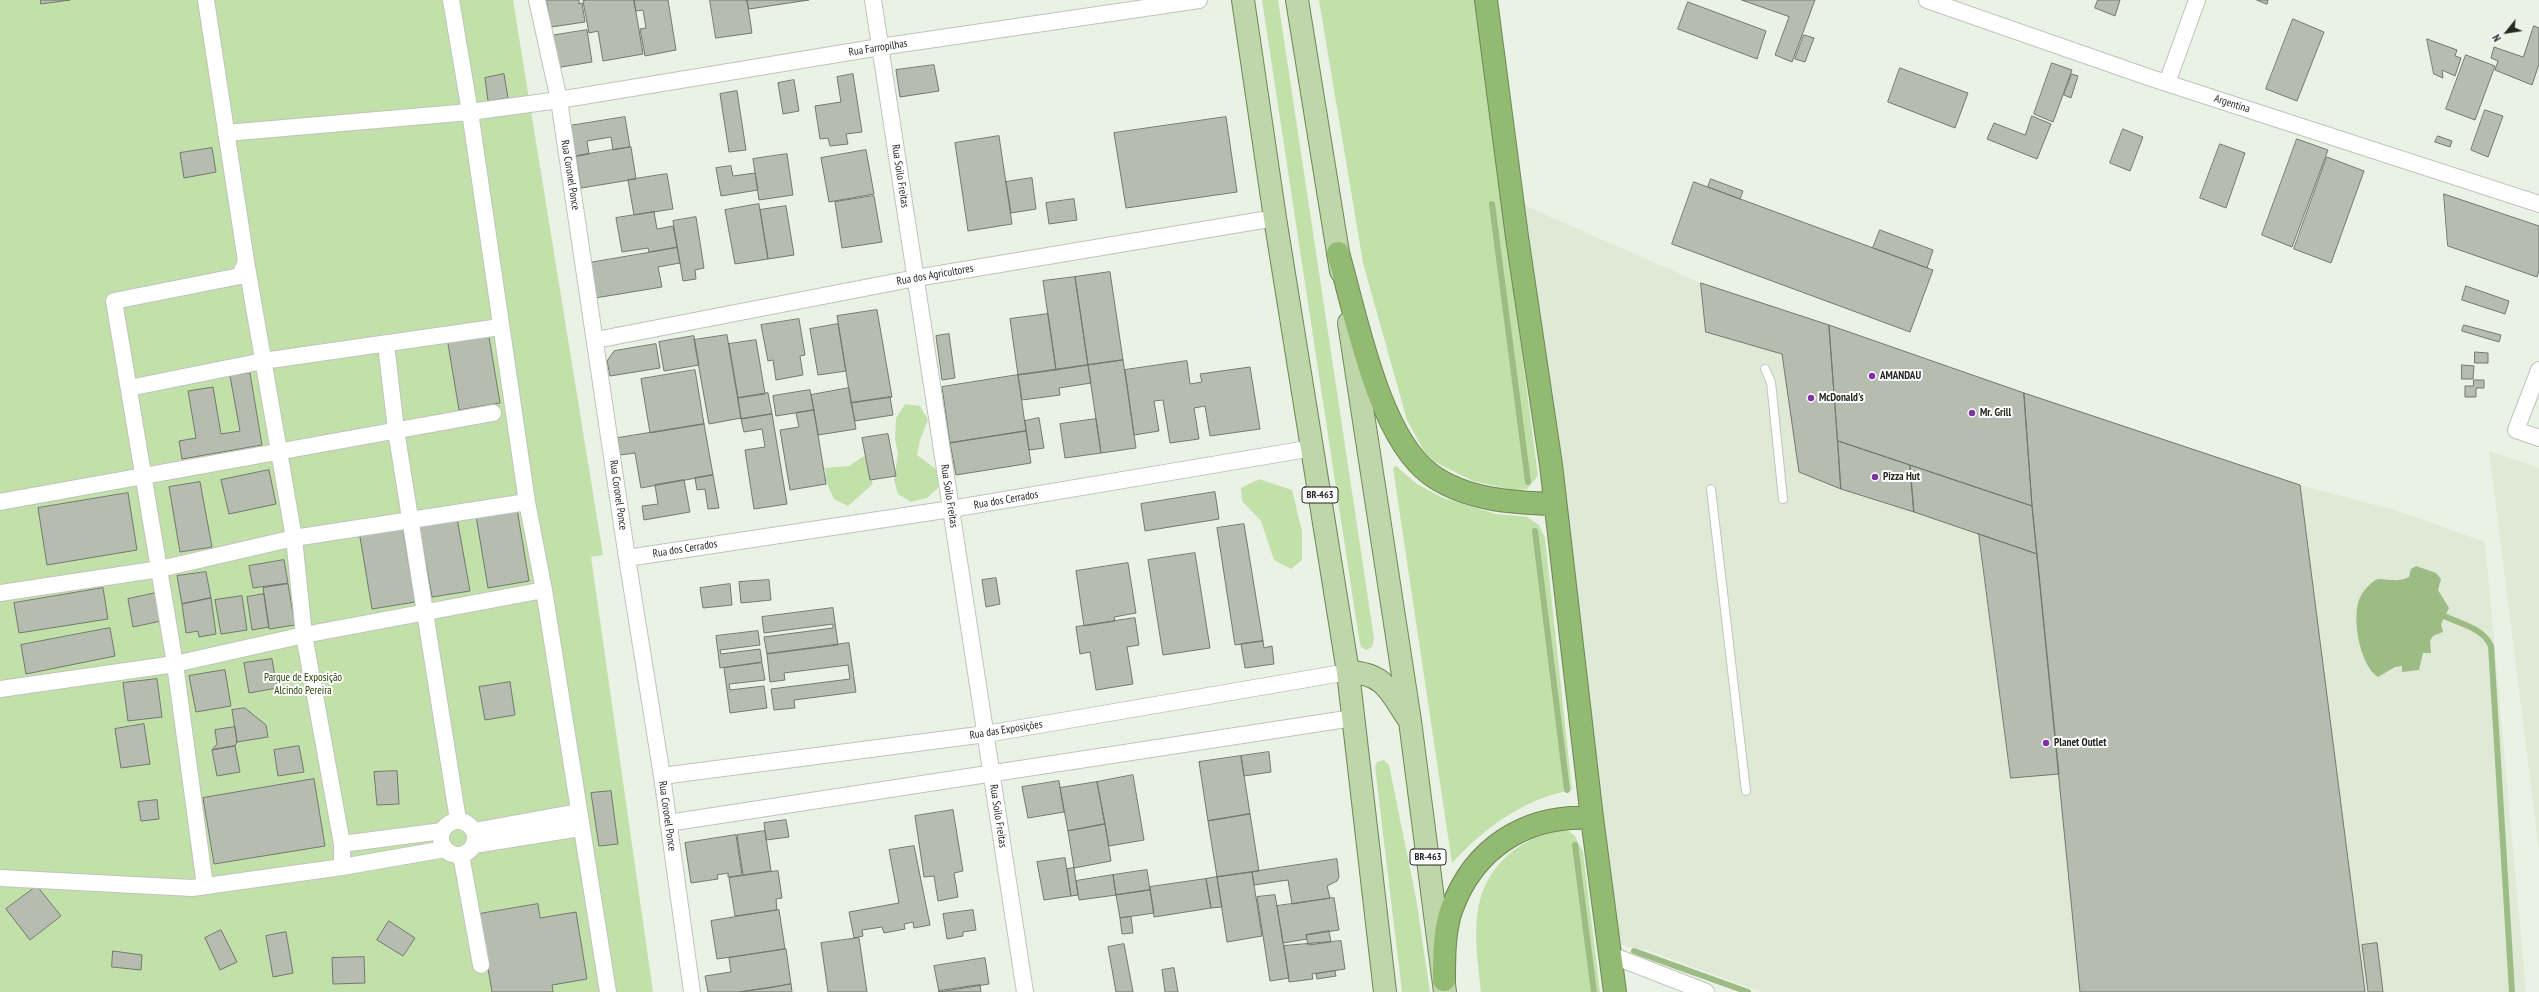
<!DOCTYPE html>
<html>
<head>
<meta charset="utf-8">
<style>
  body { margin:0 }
  #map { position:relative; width:2539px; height:992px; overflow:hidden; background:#eaf2e5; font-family:"PT Sans Narrow",sans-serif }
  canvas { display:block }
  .north { position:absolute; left:2487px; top:12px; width:40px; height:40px; -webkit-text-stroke:3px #fff; paint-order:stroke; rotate:240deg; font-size:11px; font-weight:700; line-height:16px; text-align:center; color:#242722 }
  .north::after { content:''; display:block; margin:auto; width:14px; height:18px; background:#242722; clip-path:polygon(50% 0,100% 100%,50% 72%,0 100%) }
</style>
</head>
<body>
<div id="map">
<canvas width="2539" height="992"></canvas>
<div class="north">N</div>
</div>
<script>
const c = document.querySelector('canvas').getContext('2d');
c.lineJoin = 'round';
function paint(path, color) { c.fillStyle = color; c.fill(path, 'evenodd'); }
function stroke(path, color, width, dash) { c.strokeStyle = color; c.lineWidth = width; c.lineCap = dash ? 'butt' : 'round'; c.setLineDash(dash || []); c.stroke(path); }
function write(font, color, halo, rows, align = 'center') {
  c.font = font + ' "PT Sans Narrow",sans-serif'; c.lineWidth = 4; c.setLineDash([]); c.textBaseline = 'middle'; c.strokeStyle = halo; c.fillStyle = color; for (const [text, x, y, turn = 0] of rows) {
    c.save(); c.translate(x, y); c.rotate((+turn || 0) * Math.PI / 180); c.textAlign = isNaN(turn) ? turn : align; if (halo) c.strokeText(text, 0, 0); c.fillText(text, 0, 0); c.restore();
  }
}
paint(new Path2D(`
  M1521,204L1701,283L2300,485L2398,511L2485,542L2526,992H1761L1649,951L1615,944Z
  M2489,451L2539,468V850Z`), '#deead6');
paint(new Path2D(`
  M0,0H513L603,555L591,557L653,992H0Z
  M1262,0H1278L1374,638L1372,647L1366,650L1361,647L1359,639Z
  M1319,0H1476L1538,476L1527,489L1513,490L1473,481L1435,462L1425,453L1407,420L1363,263Z
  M905,404L920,406L928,420L920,440L917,455L941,473L943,483L927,498L911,502L898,494L894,480L898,453L895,439L896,418Z
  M867,454L877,457L869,474L873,484L848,506L834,499L825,479L826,470L823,468L849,466Z
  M1396,466L1417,484L1443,498L1496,514L1527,517L1539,525L1545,538L1572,790C1525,798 1484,828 1452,863L1393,468Z
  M1259,479L1292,490L1302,531V560L1291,569L1274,560L1261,521L1242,501L1241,488Z
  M1384,760L1389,765L1416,898L1430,992H1402L1375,767L1377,762Z
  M1566,829L1575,836L1583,852L1600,992H1481C1476,941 1466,893 1508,855C1525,840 1544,833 1566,829Z`), '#c2e0aa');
paint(new Path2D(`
  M2416,566L2436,573L2441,579L2438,590L2449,608L2441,624L2443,632L2433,636L2430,641L2431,653H2423L2419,670L2402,672V666L2395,667L2378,677C2360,665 2353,623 2358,603C2360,595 2367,586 2374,581C2381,575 2394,585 2409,577L2411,569Z`), '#9dbc85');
stroke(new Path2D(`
  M1492,204L1528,482
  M1535,531L1567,790
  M2444,616C2461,624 2483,628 2491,646L2512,992
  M1575,845L1594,992
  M1634,951L1748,992`), '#9dbc85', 6);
const building = new Path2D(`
  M41,0H70L41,4Z
  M547,0H579V4L582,3L585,22L551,27Z
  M588,0H634L643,54L603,61L598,31L589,33L583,1Z
  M634,0H668L676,50L645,56L640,29L646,28L643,10L636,11Z
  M710,0H747L752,33L716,38Z
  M747,0H809L749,9Z
  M1742,0H1815L1792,62L1775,55L1789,17Z
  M2098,0H2120L2115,16L2095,8Z
  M2257,0H2268L2267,4Z
  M1688,2L1766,31L1757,59L1678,29Z
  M2293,19L2324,32L2297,101L2266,89Z
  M2534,26L2539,28V64L2532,85L2495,70L2498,61L2491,58L2494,47L2523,57Z
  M587,30L592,62L555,68L550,36Z
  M1804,35L1814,38L1805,62L1795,59Z
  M2427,39L2457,50L2455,56L2461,58L2455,76L2442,70L2443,78L2434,74Z
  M2466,55L2495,66L2475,120L2446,109Z
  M2052,63L2072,70L2053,122L2034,114Z
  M934,65L939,91L900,97L896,70Z
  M1900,68L1968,93L1955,128L1888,102Z
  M504,74L508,98L488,101L485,78Z
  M853,74L862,132L846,134L848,144L830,146L828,138L820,139L815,106L841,102L837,77Z
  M2072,74L2078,76L2071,98L2064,95Z
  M794,80L799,111L783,114L778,83Z
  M737,91L746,150L729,152L720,94Z
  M2485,110L2503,116L2488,157L2471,150Z
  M2032,116L2051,124L2037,159L1987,139L1994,123L2025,135Z
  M625,117L630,147L613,150L611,137L587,141L589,154L574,157L569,126Z
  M1226,117L1237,192L1126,208L1114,133Z
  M2123,129L2143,137L2130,171L2110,163Z
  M999,136L1012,224L968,231L955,143Z
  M2438,136L2452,141L2450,147L2435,142Z
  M2297,139L2328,150L2292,247L2262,235Z
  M2220,144L2245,153L2226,208L2200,198Z
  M631,147L636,179L581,188L576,156Z
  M212,148L216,172L184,178L180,153Z
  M866,150L874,194L829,202L821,158Z
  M787,154L793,195L759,200L753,159Z
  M2327,157L2364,171L2331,263L2294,249Z
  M731,166L733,176L755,173L758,190L721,196L716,168Z
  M667,174L673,209L634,215L628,180Z
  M1032,178L1036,209L1011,213L1006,182Z
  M1711,179L1743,191L1740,199L1708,187Z
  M1694,182L1933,270L1910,332L1672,244Z
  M2444,194L2539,226V270L2537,277L2448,246Z
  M874,196L882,242L842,248L835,202Z
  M1074,199L1077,220L1049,224L1046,203Z
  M759,204L768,259L735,264L725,210Z
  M786,206L794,255L768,259L760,210Z
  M654,212L657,229L673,226L677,247L649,252L648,248L622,252L616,218Z
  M696,217L704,268L695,270L696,279L683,281L673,221Z
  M1880,230L1933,250L1927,268L1873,248Z
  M677,248L680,263L658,267L662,287L595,298L589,263Z
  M1110,272L1123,360L1088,365L1075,277Z
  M1075,277L1088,365L1056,370L1043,281Z
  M1701,283L1829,325L1841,489L1799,472L1782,354L1706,332Z
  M2466,286L2509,301L2505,314L2462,300Z
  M877,310L892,397L851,403L837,316Z
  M1048,314L1056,370L1018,375L1010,319Z
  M799,319L805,355L800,356L803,375L776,380L773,360L768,361L761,325Z
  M838,324L846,371L818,375L810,329Z
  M1829,325L2024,393L2032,506L1838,441Z
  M2464,325L2501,335L2499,342L2462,331Z
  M488,331L500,403L459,410L447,338Z
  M949,334L955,378L942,380L936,336Z
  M727,335L741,418L709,424L694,340Z
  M694,336L699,365L664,371L659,342Z
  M756,340L765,394L738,398L729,344Z
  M656,344L660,368L610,376L607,361L614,351Z
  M2475,352L2488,353V363H2475Z
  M1123,360L1136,448L1101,453L1088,365Z
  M1187,361L1190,384L1202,382L1200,374L1250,367L1260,429L1210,436L1205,406L1194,408L1199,439L1170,443L1163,400L1154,401L1159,431L1134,435L1125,370Z
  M1088,365L1091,383L1059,388L1060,395L1022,400L1018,375Z
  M2462,365L2474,366L2473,379H2462Z
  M695,370L704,424L650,433L641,379Z
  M250,373L262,445L182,459L179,441L196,438L188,391L213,387L221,434L240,431L230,376Z
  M1018,375L1026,431L950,443L942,387Z
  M2474,380H2484V388H2476V397H2465V386H2473Z
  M849,388L856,429L818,435L811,395Z
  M810,390L814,410L776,416L773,396Z
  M768,393L772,414L741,419L738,398Z
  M2024,393L2300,485L2365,992H2080L2032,506Z
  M890,397L893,415L855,421L851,403Z
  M814,410L826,484L790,490L780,430L799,427L796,413Z
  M772,414L787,504L754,509L745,450L765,447L762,429L744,432L741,419Z
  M1039,418L1044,448L1029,450L1025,421Z
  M1096,419L1101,453L1065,458L1060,424Z
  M704,424L713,475L641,488L635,453L620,455L618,438Z
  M1026,431L1031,463L956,475L950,443Z
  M888,434L896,476L870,480L862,438Z
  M1838,441L1910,465L1914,512L1841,489Z
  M1910,465L2032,506L2037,554L1914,512Z
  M269,470L276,504L229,514L221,480Z
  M713,475L719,508L708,509L705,489L697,490L695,478Z
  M684,480L690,512L644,520L642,506L658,504L655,485Z
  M200,482L212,547L180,552L169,487Z
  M1215,492L1219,519L1145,531L1141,504Z
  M128,493L137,550L47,565L38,508Z
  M517,509L529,581L488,588L476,516Z
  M457,518L470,591L432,597L419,524Z
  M402,524L415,602L372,609L359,531Z
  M1244,524L1263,641L1235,645L1217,528Z
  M1979,534L2037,554L2059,774L2011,778Z
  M1195,553L1210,648L1163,655L1148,560Z
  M284,560L288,583L253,588L249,566Z
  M1128,563L1136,613L1114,617L1115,621L1084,626L1076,571Z
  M206,572L211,598L182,604L177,576Z
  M996,578L1000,604L986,607L982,580Z
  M769,580L771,600L741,603L739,582Z
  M288,584L295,625L269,629L263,588Z
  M730,584L732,605L703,608L700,588Z
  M103,588L108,619L19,633L14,603Z
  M156,593L161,621L133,627L128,599Z
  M264,594L269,627L252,630L247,597Z
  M242,596L247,630L221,634L215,600Z
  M211,598L216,634L199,637L198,631L186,633L182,604Z
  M833,608L838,645L767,654L764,637L833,628V624L764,633L762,617Z
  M1135,618L1139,645L1127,647L1133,684L1096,690L1090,652L1080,654L1076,627Z
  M110,628L115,656L26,674L21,645Z
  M758,631L760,645L720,650L721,654L760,649L762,662L720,668L716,636Z
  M1263,641L1264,648L1272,646L1274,664L1245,668L1241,644Z
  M849,643L856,692L794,700L795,708L774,710L771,689L850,679L848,665L784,673L785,680L770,682L767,654Z
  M272,659L277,688L249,693L244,663Z
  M762,663L765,680L729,684L730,690L764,686L767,708L730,713L724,668Z
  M225,670L231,706L196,712L189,676Z
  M157,679L162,717L128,721L123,683Z
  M510,682L515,715L485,720L479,687Z
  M245,708L266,725L268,737L237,742L232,710Z
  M144,724L150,764L121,768L115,729Z
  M235,727L237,742L235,746L212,750L217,744L215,730Z
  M235,746L240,772L217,776L212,750Z
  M299,746L304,772L278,776L274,750Z
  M1269,752L1271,772L1244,776L1241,756Z
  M1241,756L1250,814L1208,821L1199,762Z
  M397,771L399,804L377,805L374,772Z
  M1133,775L1144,840L1109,846L1097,782Z
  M314,779L325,846L214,864L203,798Z
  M1059,781L1064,812L1028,818L1022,787Z
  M1097,782L1105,824L1068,831L1060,788Z
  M611,791L618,844L599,846L591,793Z
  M157,800L159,819L141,821L138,802Z
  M953,810L963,871L954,873L958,897L938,901L934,876L924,877L915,816Z
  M1250,814L1259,871L1217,877L1208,821Z
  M786,820L789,837L766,840L764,823Z
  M1105,824L1111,861L1074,868L1068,831Z
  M765,831L771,871L743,875L737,835Z
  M736,835L742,875L728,877V873L717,875L718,879L691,883L685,843Z
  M914,846L930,925L914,928L913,922L904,924L905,929L884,933L882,927L862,930L863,936L854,938L849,912L899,903L889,850Z
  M1065,858L1071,896L1044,900L1037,862Z
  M1337,859L1339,877L1337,881L1327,886L1330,898L1292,904L1288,880L1254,885L1252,872Z
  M1074,868L1078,895L1071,896L1067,869Z
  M1147,870L1150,890L1116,895L1113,875Z
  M778,871L782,898L776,899L777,910L735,916L729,878Z
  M1252,872L1262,936L1227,942L1217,877Z
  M1113,875L1116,895L1079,900L1076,881Z
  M1217,877L1222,907L1211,908L1206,879Z
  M1206,879L1211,908L1154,917L1150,887Z
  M37,886L61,916L30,940L6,909Z
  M1150,890L1154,913L1120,918L1116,895Z
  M1275,895L1289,978L1270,981L1257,897Z
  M1334,898L1339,930L1306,935L1307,939L1283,943L1277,906Z
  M538,904L540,918L576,912L587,979L552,985L553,992H492L479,914Z
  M779,910L785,949L717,959L711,921Z
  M973,910L976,930L963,932V936L947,939L943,914Z
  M1131,917L1133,933L1122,934L1120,918Z
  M389,921L415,938L403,956L377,940Z
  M221,930L237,962L220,970L205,938Z
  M1329,931L1331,942L1308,945L1306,935Z
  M286,932L293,973L273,977L266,936Z
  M859,938L867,992H828L821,943Z
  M1341,941L1345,969L1312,974L1313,979L1289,982L1284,946Z
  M2377,943L2383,992H2368L2362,945Z
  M1124,944L1133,992H1116L1108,947Z
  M786,949L791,984L740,992H708L705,976L731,972L729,958Z
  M113,951L142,955L141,970L112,967Z
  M364,957L365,983L333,984L332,958Z
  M985,958L989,984L939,992L934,966Z
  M1174,968L1178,992H1165L1162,970Z
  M1335,971L1336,976L1317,979L1316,974Z
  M791,984L792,992H740L774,987Z
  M980,985L981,992H939V991Z`);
paint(building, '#b6bdb0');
stroke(building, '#72796d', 1);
const lane = new Path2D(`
  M1765,369L1771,382L1783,499
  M1711,489L1746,791`);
const street = new Path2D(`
  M206,0L246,261L294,538L304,635L342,844V867
  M451,0L470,112L527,502L544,590L608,992
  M537,0L559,100L627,558L662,776L692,992
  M873,0L1025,992
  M1927,0L2148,77L2539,204
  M2167,83L2197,0
  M226,133L470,112L559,100L880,47L1199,0
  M596,340L916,278L1275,218
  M386,344L396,430L458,820
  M2539,370L2516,430L2539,438
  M129,388L263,361L500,327
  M0,502L493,413
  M627,558L951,509L1313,448
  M0,593L160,569L294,538L527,502
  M0,689L175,664L304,635L544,590
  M662,776L986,734L1348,672
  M441 838a17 17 0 1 1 34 0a17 17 0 1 1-34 0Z
  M668,823L1353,718
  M474,831L578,812
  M342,844L442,831
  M474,845L580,828
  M461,855L481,965
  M0,878L192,888L342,867L445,849
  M205,886L175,664L114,301L240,276L246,261
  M1611,955L1706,992`);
const primary = new Path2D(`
  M1243,0L1275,218L1348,672L1385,992
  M1297,0L1341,271
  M1349,323L1410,721L1445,992
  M1348,672C1383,673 1389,689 1407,717`);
const highway = new Path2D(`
  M1486,0L1517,237L1551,465L1592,818L1615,992
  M1338,253C1356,315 1378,435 1430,474C1465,500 1514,503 1555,504
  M1444,980C1444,958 1444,932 1451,911C1473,848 1526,814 1592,818`);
stroke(lane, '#bdc5b8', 10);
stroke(street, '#bdc5b8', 18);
stroke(primary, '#6c8755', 24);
stroke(highway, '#6c8755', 24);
stroke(lane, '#fff', 8);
stroke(street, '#fff', 16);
stroke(primary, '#bed6aa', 22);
stroke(highway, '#93ba71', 22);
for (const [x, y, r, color] of [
  [1872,376,4,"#7f34a5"],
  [1811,398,4,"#7f34a5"],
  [1972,413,4,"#7f34a5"],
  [1875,477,4,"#7f34a5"],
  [2046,743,4,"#7f34a5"]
]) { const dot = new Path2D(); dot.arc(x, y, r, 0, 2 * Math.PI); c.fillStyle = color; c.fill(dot); stroke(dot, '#fff', 1.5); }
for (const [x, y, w] of [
  [1320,495,36],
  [1428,857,36]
]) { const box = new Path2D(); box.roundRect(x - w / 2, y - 8, w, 16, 3); c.fillStyle = '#fff'; c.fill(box); stroke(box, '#242722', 1); }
write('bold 10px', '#242722', null, [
  ["BR-463",1320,495],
  ["BR-463",1428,857]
]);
write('11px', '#242722', '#fff', [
  ["Rua Farropilhas",878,48,-9],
  ["Argentina",2232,104,18],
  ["Rua Coronel Ponce",570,175,81],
  ["Rua Soilo Freitas",900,176,81],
  ["Rua dos Agricultores",935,275,-10],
  ["Rua Coronel Ponce",618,495,82],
  ["Rua Soilo Freitas",949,496,81],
  ["Rua dos Cerrados",1006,500,-10],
  ["Rua dos Cerrados",685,549,-9],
  ["Rua das Exposições",1006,730,-9],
  ["Rua Coronel Ponce",667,816,82],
  ["Rua Soilo Freitas",998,816,81]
]);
write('bold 11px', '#242722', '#fff', [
  ["AMANDAU",1880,376],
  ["McDonald's",1819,398],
  ["Mr. Grill",1980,413],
  ["Pizza Hut",1883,477],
  ["Planet Outlet",2054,743]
], 'left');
write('11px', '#254003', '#fff', [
  ["Parque de Exposição",303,678],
  ["Alcindo Pereira",303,691]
]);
</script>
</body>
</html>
